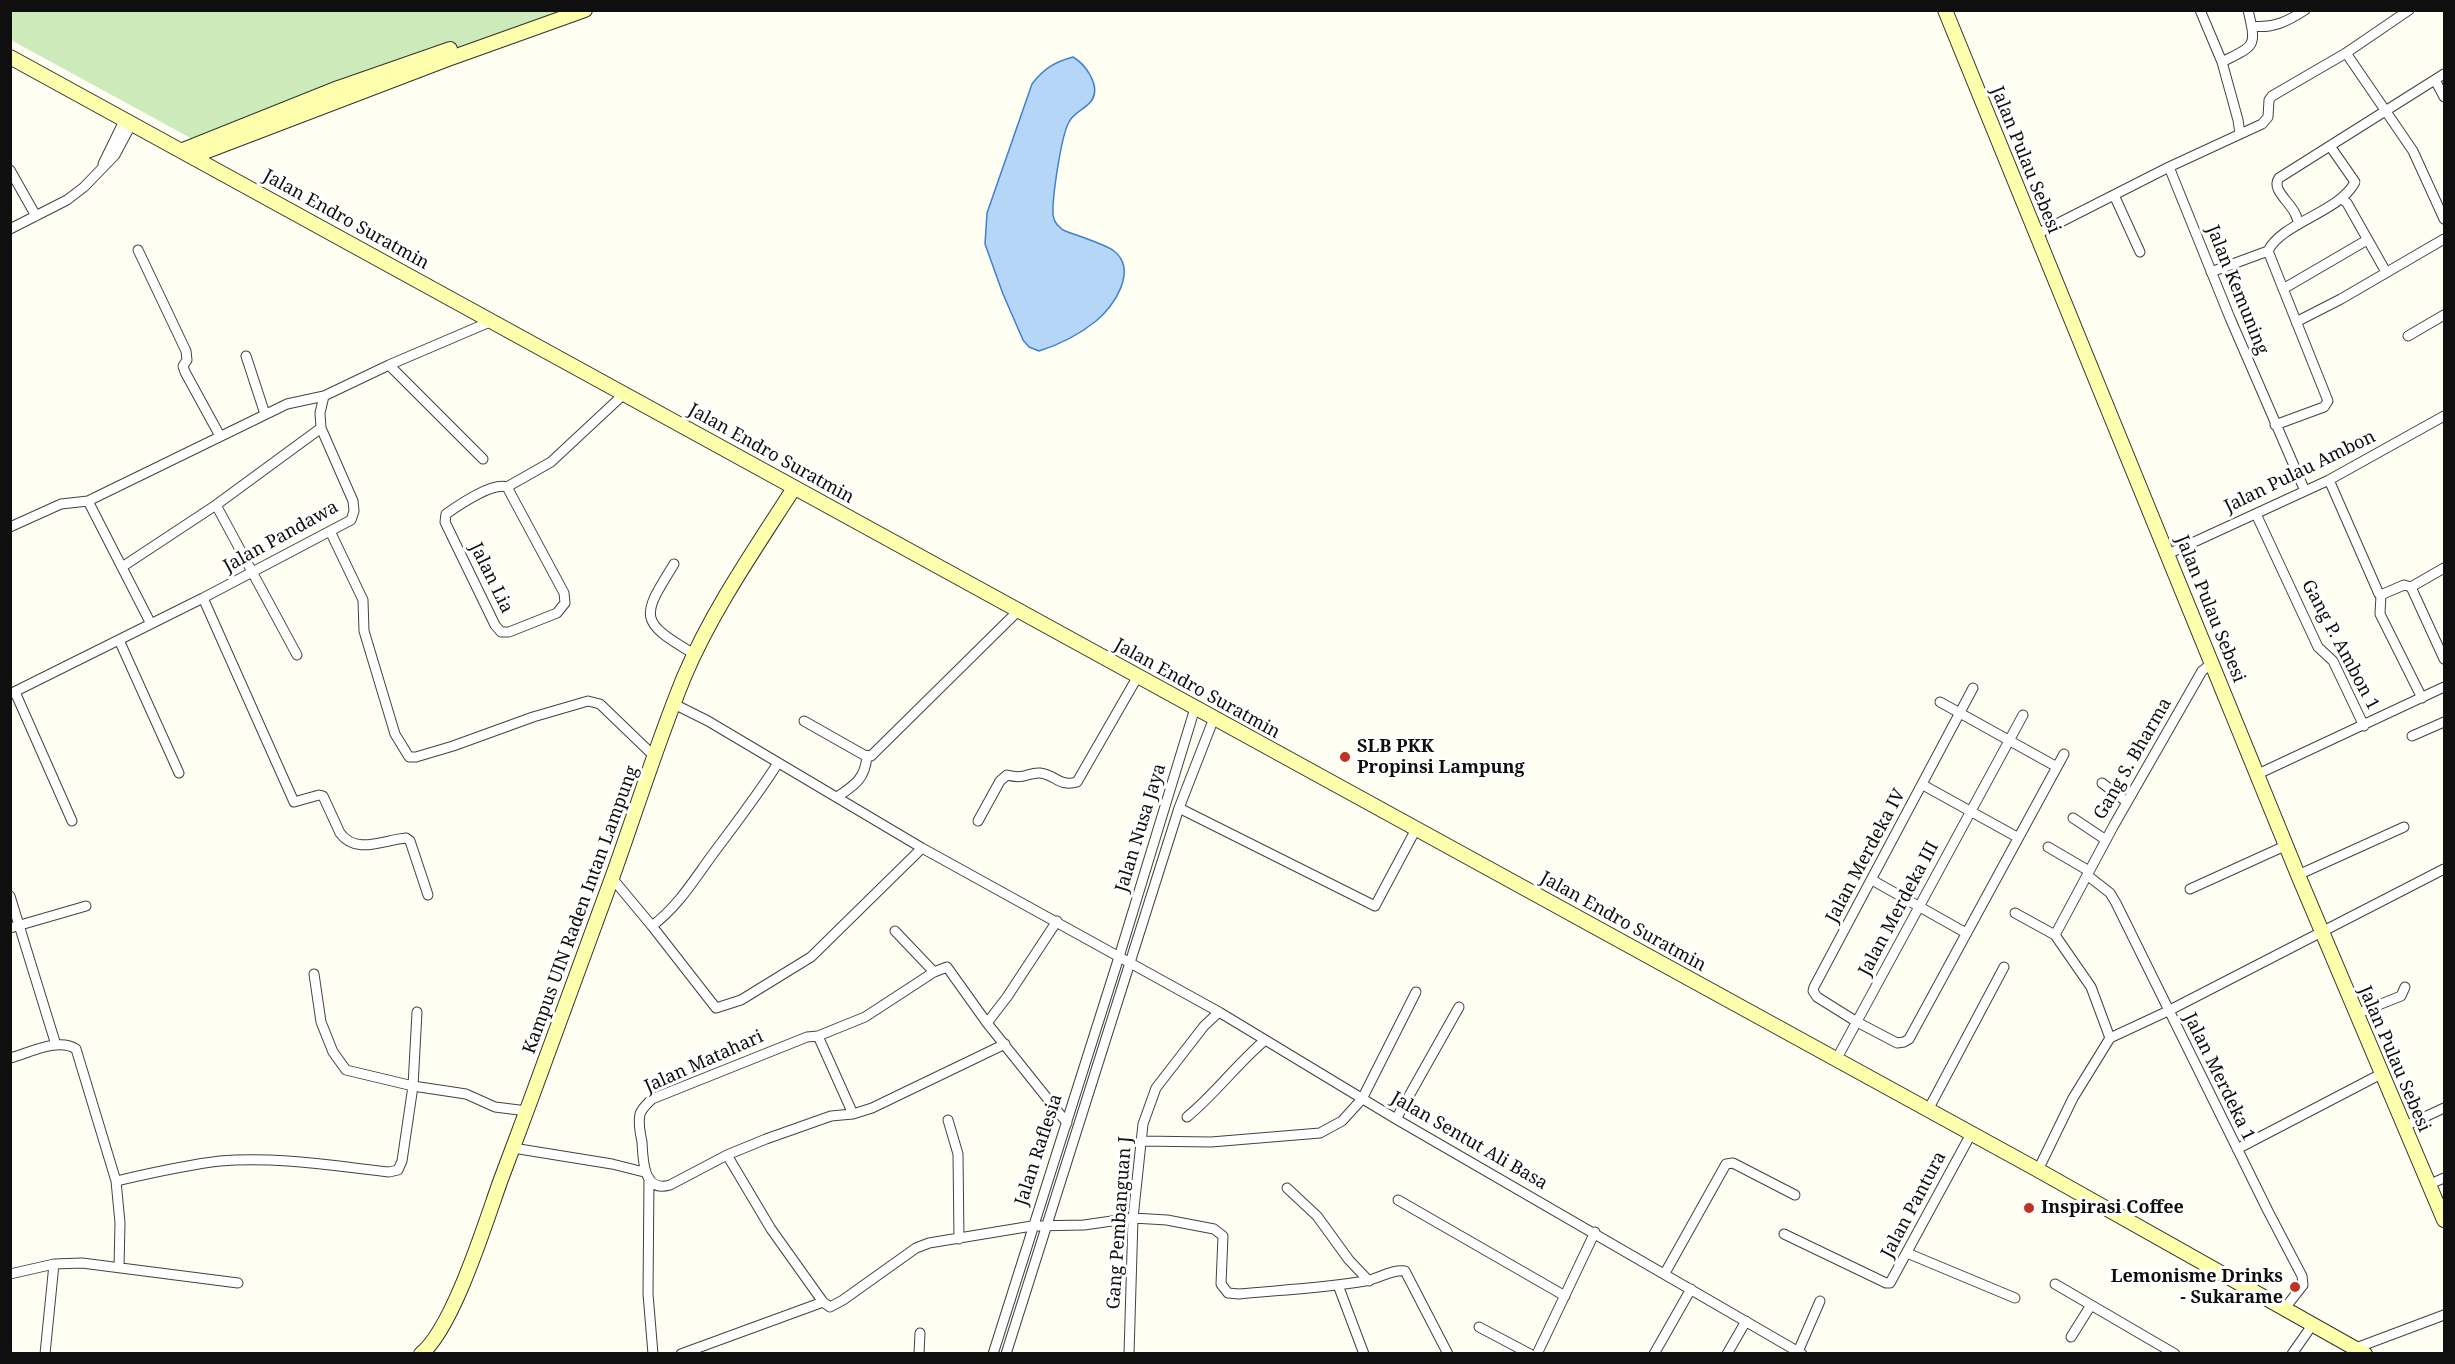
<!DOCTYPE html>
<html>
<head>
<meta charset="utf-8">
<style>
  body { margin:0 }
  #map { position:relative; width:2455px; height:1364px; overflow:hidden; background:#fffef2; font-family:"Noto Serif",serif }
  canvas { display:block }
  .frame { position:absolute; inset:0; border:12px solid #0f0f0f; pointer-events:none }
</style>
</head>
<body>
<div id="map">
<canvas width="2455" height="1364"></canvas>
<div class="frame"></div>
</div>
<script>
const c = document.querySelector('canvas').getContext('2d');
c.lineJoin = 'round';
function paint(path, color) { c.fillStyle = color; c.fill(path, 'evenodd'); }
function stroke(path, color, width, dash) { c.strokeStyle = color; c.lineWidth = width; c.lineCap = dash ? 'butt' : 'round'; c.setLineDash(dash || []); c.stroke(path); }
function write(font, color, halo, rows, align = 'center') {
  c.font = font + ' "Noto Serif",serif'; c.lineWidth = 6; c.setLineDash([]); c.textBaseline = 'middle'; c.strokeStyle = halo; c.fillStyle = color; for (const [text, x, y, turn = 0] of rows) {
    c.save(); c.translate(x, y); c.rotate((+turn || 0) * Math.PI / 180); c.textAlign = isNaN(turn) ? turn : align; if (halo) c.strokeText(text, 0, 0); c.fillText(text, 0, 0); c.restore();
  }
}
paint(new Path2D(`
  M10,11H577L207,147L11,40Z`), '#cdeaba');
const water = new Path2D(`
  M1073,57C1085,64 1101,85 1092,100C1086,109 1074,112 1069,122C1061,136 1052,199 1053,215C1054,222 1057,225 1063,230C1075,235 1105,244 1114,251C1138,270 1114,307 1096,321C1080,334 1058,345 1039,351L1029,347L1023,340L1003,294L985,244L987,213L1032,84C1044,68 1055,62 1073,57Z`);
paint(water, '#b6d6f7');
stroke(water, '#3d82ce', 1.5);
const street = new Path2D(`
  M2200,10L2222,62L2238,120L2240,134
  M2252,26C2273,29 2288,21 2305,10
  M2346,53L2413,151L2444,219
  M2222,62C2255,45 2257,48 2248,10
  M2435,80L2444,97
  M103,164L124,121
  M2169,167L2230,318L2305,491
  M10,170L36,216
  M2114,195L2140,252
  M2342,199L2347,203L2386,272
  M2298,225C2299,206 2269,192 2279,178L2444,74
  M10,229L67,200L84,187L115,155L131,125
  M2035,235L2169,167L2262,124L2268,117L2269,100L2272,96L2346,53L2409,10
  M138,250L186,351L187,360L183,366L185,372L220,436
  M2268,251L2328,401L2324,407L2275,425
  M2211,272L2268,251C2281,223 2340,212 2355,182L2330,146
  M2283,289L2367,240
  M2296,322L2341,299L2444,239
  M2408,336L2444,315
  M246,356L265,414
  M389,365L483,459
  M2329,480L2379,594H2383L2404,585L2411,587
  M507,487L564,593L565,603L557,613L509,632H501L495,625L445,522L446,514C459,505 492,482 507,487L551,462L625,393
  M88,501L151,624
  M216,505L297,655
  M2256,514L2318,647L2333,661L2364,726
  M10,527L61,504L88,501L287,404L324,396
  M330,531L363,600L364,631L395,734L409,757H416L453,746L533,717L588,701L600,704L655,757
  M2168,554L2329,480L2444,416
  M674,564C641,617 638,621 694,654
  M122,567L216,505L321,428
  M2411,587L2444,659
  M2411,587L2444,568
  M2381,595L2380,614L2422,698
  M203,598L294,802L319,795L323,796L340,833C356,855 383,840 406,838L410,841L428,895
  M119,640L179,773
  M1973,688L1814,987L1813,991L1817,997L1857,1022L1897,1043L1904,1042L1909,1039L2064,754
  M15,692L72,821
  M10,694L203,598L351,520L354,511L353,501L321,428L320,413L324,396L389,365L492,321
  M1940,702L2057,767
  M674,704L708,721L922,848L1219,1012L1396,1119L1802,1354
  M804,721L864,755L871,756L1018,611
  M2412,736L2444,722
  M2258,774L2444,687
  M2102,783L2127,802
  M1923,785L2017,837
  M837,797C855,785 865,779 867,756
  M1179,808L1375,906L1416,829
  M2073,818L2106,840
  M978,821L1000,781L1007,775C1025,780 1028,772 1040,773C1056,775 1059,787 1077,782L1138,676
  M2048,847L2089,871
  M2087,875L2110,893L2116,903L2268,1211L2302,1276L2303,1285L2285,1308
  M2298,875L2404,827
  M612,878L652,926L716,1008L741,1000L811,957L922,848
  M1872,880L1966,933
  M2190,889L2287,845
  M10,896L56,1045
  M2015,913L2055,935L2091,987L2110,1038
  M652,926C677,907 692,883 710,858C733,827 757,796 778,763
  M10,928L86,906
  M895,931L934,972
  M2055,935L2114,825L2202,671L2212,663
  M314,974L321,1022L333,1052L346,1070L413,1086L466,1094L495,1107L527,1111
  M2356,1014L2401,996L2405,987
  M987,1023L1007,997L1057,921
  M818,1036L865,1017L934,972L947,967L987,1023L1067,1123
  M10,1058C29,1053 59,1037 76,1049L116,1181L120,1223L119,1267
  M1836,1060L2023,715
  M1928,1110L2004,967
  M853,1114L818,1036L807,1037L652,1099C647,1104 642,1108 640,1114C638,1123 640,1133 642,1142C643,1160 643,1193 670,1185L727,1155L766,1139L831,1116L853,1114L872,1108L1005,1044
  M1187,1117C1215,1094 1236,1065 1264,1041
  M1396,1119L1459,1007
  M948,1120L958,1154L959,1239
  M2403,1127L2444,1108
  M1141,1141L1211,1142L1320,1133L1342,1121L1362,1099L1416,992
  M513,1148L612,1164L644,1172
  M2237,1149L2381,1074
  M727,1155L771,1229L823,1302L830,1307L843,1300L916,1248L929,1243L1032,1226L1084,1225L1133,1218L1167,1220L1214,1229L1223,1236L1221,1284L1228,1293L1239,1294C1281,1290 1324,1288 1365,1281C1379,1279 1391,1269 1405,1271L1448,1354
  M2038,1170L2073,1098L2110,1038L2168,1011L2444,869
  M649,1178L648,1294L653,1354
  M116,1181C151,1173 185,1165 220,1161C276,1156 334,1166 389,1172L398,1170L402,1161L413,1086L417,1012
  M2428,1185L2444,1178
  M1287,1188L1317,1216L1349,1260L1369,1281
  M1398,1200L1565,1296
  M1784,1234L1886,1283H1890L1971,1134
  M1907,1253L2015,1298
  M1665,1273L1726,1164L1733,1163L1795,1195
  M10,1274L54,1264L82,1263L238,1283
  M2055,1284L2175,1354
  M1338,1285L1364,1354
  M1479,1327L1530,1354
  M2071,1337L2091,1305
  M2356,1348L2444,1315
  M45,1354L54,1264
  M681,1354L823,1302
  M919,1354L920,1333
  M993,1354L1119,957L1195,708
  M1006,1354L1179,808L1214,718
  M1129,1354L1133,1218L1143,1124L1156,1088L1204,1026L1219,1012
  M1537,1354L1595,1232
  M1654,1354L1691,1289
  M1727,1354L1746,1321
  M1797,1354L1820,1301
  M2292,1354L2313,1324`);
const secondary = new Path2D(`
  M1945,10L2298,875L2444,1220
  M10,57L2038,1170L2365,1354
  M183,150L338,88L450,49
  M194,156L448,59L585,10
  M421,1354C453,1328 485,1224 500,1182C538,1081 575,980 612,878C636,811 657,743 684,677C713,609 755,549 794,488`);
stroke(street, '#424242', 11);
stroke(secondary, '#313131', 16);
stroke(street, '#fff', 9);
stroke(secondary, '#feffad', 14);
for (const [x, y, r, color] of [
  [1345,757,6,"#c13226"],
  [2029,1208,6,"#c13226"],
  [2295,1287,6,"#c13226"]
]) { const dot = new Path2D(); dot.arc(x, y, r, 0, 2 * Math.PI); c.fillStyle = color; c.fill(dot); stroke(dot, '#fff', 2); }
write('18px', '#0f0f0f', '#fff', [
  ["Jalan Pulau Sebesi",2025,160,68],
  ["Jalan Endro Suratmin",346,220,29],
  ["Jalan Kemuning",2237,290,68],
  ["Jalan Endro Suratmin",771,454,29],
  ["Jalan Pulau Ambon",2300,472,-26],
  ["Jalan Pandawa",281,537,-29],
  ["Jalan Lia",491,578,64],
  ["Jalan Pulau Sebesi",2210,609,68],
  ["Gang P. Ambon 1",2340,645,62],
  ["Jalan Endro Suratmin",1197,689,29],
  ["Gang S. Bharma",2133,759,-60],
  ["Jalan Nusa Jaya",1141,828,-73],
  ["Jalan Merdeka IV",1866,856,-62],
  ["Jalan Merdeka III",1899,909,-62],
  ["Kampus UIN Raden Intan Lampung",581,910,-70],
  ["Jalan Endro Suratmin",1623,922,29],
  ["Jalan Pulau Sebesi",2394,1059,67],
  ["Jalan Matahari",704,1062,-24],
  ["Jalan Merdeka 1",2219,1077,64],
  ["Jalan Sentut Ali Basa",1469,1141,30],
  ["Jalan Raflesia",1039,1150,-72],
  ["Jalan Pantura",1914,1205,-62],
  ["Gang Pembanguan J",1120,1223,-86]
]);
write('bold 18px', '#0f0f0f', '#fff', [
  ["SLB PKK",1357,747],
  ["Propinsi Lampung",1357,768],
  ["Inspirasi Coffee",2041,1208],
  ["Lemonisme Drinks",2283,1277,"right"],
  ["- Sukarame",2283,1298,"right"]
], 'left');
</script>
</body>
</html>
